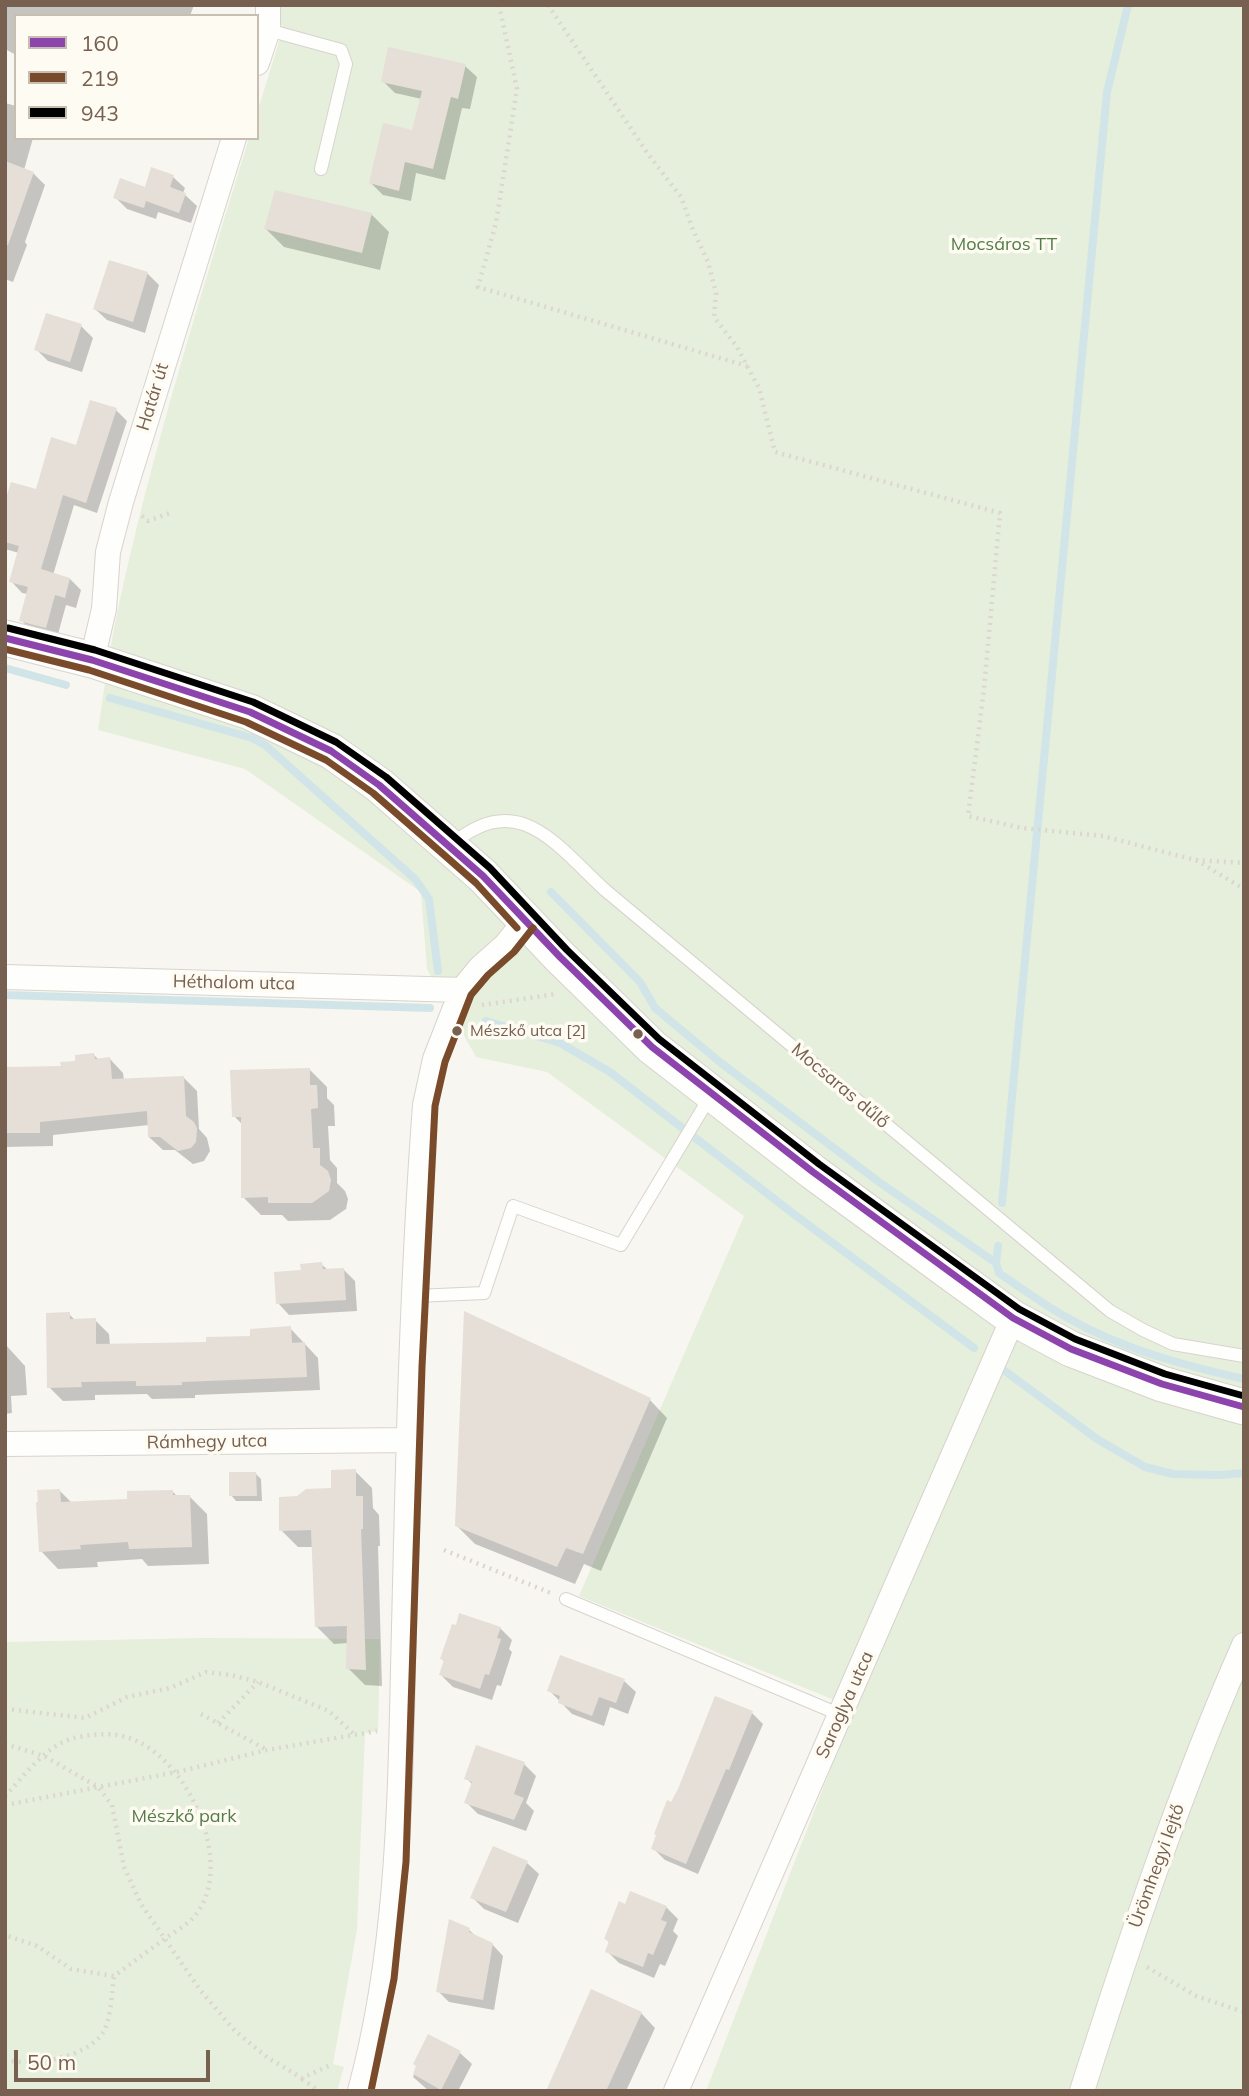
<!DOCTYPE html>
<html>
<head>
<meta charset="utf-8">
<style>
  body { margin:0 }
  #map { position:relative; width:1249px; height:2096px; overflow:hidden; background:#f8f6f0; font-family:Mulish,sans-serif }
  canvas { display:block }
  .frame { position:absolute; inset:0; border:7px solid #77604f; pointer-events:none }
  .legend { position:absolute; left:14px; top:14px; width:245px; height:126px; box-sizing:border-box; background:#fefbf3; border:2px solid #c8bdb1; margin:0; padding:9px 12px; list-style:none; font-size:21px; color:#77604f }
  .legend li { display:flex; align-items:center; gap:14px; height:35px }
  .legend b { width:35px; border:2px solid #c8bdb1 }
  .scale { position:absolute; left:14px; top:2050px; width:196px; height:32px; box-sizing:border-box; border:4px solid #77604f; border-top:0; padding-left:9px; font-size:21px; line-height:24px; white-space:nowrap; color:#77604f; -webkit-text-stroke:5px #fefbf3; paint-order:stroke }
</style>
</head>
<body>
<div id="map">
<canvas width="1249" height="2096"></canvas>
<div class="frame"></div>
<ul class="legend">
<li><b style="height:9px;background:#8e44ad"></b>160</li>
<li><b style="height:9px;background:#7a4b2a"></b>219</li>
<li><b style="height:9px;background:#000"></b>943</li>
</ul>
<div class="scale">50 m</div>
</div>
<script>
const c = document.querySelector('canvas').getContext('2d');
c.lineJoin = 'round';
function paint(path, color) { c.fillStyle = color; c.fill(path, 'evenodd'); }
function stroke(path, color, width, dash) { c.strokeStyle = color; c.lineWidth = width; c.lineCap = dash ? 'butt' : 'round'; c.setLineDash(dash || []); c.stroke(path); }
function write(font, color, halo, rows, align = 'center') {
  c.font = font + ' Mulish,sans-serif'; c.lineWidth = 7; c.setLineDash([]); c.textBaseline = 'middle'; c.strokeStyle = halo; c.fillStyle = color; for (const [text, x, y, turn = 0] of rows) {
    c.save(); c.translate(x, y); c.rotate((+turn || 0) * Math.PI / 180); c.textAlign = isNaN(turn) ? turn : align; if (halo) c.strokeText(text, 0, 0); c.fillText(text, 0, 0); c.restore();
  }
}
paint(new Path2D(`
  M268,5H1244V2091H706L854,1708L579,1596L744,1216L547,1072L476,1057L427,969L421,892L245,769L98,730C104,692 109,652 117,614C151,453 201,296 249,138H257V113L283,29L282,25L268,30Z
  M203,1638L380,1639L378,1731L365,1733L357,1929L333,2064L344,2067L337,2091H5V1642Z`), '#e5efdb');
paint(new Path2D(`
  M7,5H194L190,16H16V55L5,49Z
  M465,66L477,77L470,109L462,108L445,180L416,173L411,201L383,195L371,183L414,132L422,99L395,93L383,81Z
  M5,103L16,106V138H33L24,170L33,173L45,185L25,242L27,245L13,282L5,279Z
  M173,177L185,188L183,193L197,206L191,223L158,212L156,219L127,209L115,197L146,189Z
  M371,214L389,232L380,270L284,247L266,229Z
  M110,262L148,274L159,285L145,333L107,320L95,309Z
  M48,315L81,326L93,338L82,372L48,361L36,349Z
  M116,410L127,421L97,513L74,505L53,575L70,579L81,590L76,608L66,605L57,638L32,631L21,620L28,594L22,593L11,581L19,553L5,549V503L37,492L78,447Z
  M94,1055L99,1060L110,1059L123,1073L124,1080L184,1078L197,1091L199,1129L207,1138L210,1151L204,1161L193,1164L175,1150H163L149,1137V1125L53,1135V1146L5,1147V1069L62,1067Z
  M309,1069L327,1087V1098L334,1105L335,1126H328L330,1160L337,1168V1183L345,1191L348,1199L346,1209L330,1220L288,1221L282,1215H261L243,1197V1125L234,1116Z
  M321,1264L328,1270L343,1269L355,1281L357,1311L289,1315L278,1303L302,1272Z
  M69,1314L76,1321L95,1320L109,1334L110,1345L208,1344L252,1337L290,1328L318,1358L320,1390L195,1395V1398L152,1399L147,1394L95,1395V1400L63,1401L49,1387Z
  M5,1344L25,1366L27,1395L11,1396L12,1413L5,1414Z
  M650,1400L667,1418L601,1571L584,1564L575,1584L475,1544L457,1526Z
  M355,1471L372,1488L373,1508L379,1515L380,1546H378L382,1686L365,1685L348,1668V1643L334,1644L317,1627L313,1547H298L281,1530L298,1498L333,1490Z
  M256,1474L261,1479L262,1501H236L231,1495Z
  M59,1490L72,1503L129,1500L172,1491L178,1497L189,1496L207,1514L209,1564L148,1566L142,1559L97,1562L98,1567L58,1569L41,1551Z
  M457,1627L500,1628L512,1640L509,1649L512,1652L501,1686L497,1685L492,1700L453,1687L441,1675L445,1662L442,1659Z
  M624,1681L636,1692L628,1714L610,1707L604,1726L572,1714L549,1690Z
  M752,1713L763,1724L698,1874L665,1860L653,1848Z
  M524,1764L536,1776L526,1803L534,1811L526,1831L478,1814L466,1802L473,1785L466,1778Z
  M527,1863L539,1874L518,1923L484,1909L472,1897Z
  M666,1907L678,1919L673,1931L678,1936L665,1966L660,1964L654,1978L619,1963L607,1951L610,1943L606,1939Z
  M469,1930L477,1937L492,1944L503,1956L494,2010L449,2002L438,1991Z
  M641,2013L655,2028L626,2091H548Z
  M429,2037L460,2053L472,2064L458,2091H429L413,2077Z`), '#0003');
stroke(new Path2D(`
  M5,668L66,685
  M110,698L252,738L265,745L415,879L429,899L438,971
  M551,892L640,982L655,1008L721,1063L879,1182L996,1263
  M5,995L430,1008
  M486,1021L560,1043L610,1072L795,1215L974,1348
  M1002,1203L1107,92L1128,5
  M998,1246L996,1263L999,1273C1021,1288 1043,1304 1066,1317C1121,1349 1183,1365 1244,1379
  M1005,1371L1097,1439L1145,1467L1173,1474L1219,1475L1244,1473`), '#d1e5e9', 8);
paint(new Path2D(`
  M388,47L466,64L458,99L451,97L433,169L405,162L399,191L369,183L383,123L412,130L422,91L381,82Z
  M5,161L34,172L8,245L5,244Z
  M151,167L174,175L170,187L186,193L179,213L146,201L144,208L113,198L120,178L145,187Z
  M275,190L372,213L362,253L264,229Z
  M109,260L148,272L133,322L93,309Z
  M46,313L82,324L70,362L34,350Z
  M90,400L117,408L86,503L63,495L41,569L70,578L65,598L55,595L46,628L19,621L28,587L9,582L19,546L5,542V501L11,482L36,489L51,437L76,445Z
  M94,1053L95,1059L110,1057L112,1079L184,1076L186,1116L194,1122L197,1128L196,1142L191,1148L178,1151L160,1137H148L147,1111L40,1122V1133H5V1067L61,1066L60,1062L75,1061V1055Z
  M310,1068V1085H317L318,1108L311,1109L313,1148H320V1165L328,1171L331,1180L329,1191L312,1203H268V1197L241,1198V1117H232L230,1070Z
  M322,1262L323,1269L344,1268L346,1300L276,1304L274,1272L301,1270L300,1264Z
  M464,1311L651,1398L583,1554L566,1548L557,1567L455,1526Z
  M70,1312V1319L96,1318V1344L206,1342V1337L250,1336V1329L291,1326L292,1343L305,1342L307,1377L182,1382V1385L136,1386V1381L81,1382L82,1387L47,1388L46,1313Z
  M356,1469V1496H363V1529H361L366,1670L346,1669L347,1626L315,1627L311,1530L279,1531V1497L297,1496L306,1489L331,1488V1470Z
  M229,1472H256L257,1496H229Z
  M60,1489L61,1502L127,1499V1491L173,1490V1495H190L192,1547L129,1549L128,1542L80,1545L81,1549L39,1552L36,1502H38L37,1490Z
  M459,1613L501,1627L497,1638L501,1639L495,1658L489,1675L485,1674L480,1689L439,1675L444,1660L440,1659L452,1624L456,1625Z
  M560,1655L625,1679L616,1703L599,1697L592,1716L558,1703L560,1696L547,1691Z
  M715,1696L753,1711L729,1770L726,1769L686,1864L651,1849L656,1835L654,1834L667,1800L671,1802L678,1789Z
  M476,1745L525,1762L514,1794L524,1798L514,1820L464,1803L472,1782L464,1779Z
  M493,1846L528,1861L506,1912L470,1898Z
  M630,1891L667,1906L661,1920L667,1922L653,1955L648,1953L643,1967L605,1952L609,1941L604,1939L619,1901L625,1904Z
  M449,1919L470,1928L469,1932L493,1943L483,2000L436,1992Z
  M591,1989L642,2012L606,2091H546Z
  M428,2034L461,2051L441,2090L413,2074L416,2066L413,2064Z`), '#e5dfd7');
const lane = new Path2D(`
  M268,30L341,50L346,64L321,169
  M451,845C518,788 555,844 605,890L1110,1311L1143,1330L1173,1344L1244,1356
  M415,1296L484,1293L513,1206L621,1245L711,1095
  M566,1599L841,1715`);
const street = new Path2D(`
  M257,63L268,30V5
  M92,660L104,609L108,552L121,502L234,138
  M5,977L462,990
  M5,1444L408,1440
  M360,2091C401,1940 400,1783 404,1628C408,1454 412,1279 425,1105L435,1059L462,990L480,968L506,945L525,921
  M676,2091L1013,1318
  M1082,2091C1130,1940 1180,1790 1244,1645`);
const secondary = new Path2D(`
  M5,638L92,660L250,712L331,751L379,785L483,876L560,957L652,1047L813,1172L948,1271L1013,1318L1071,1349L1162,1384L1244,1407`);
stroke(lane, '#d8d3cd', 14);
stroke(street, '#d8d3cd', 26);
stroke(secondary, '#d8d3cd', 37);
stroke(new Path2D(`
  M499,5L517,89L496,223L478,287L747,366
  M548,5L648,154L681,197L693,230L708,262L716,293L714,317L737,347L759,388L775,452L1000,513L984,689L968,816L1022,828L1103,836L1195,860L1244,863
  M142,516L148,521L173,512
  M1196,860L1244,889
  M482,1005L556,994
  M444,1550L551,1593
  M5,1709L85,1718L127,1697L170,1688L206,1672L231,1675L258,1682L329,1711L355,1735
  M201,1714L267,1750
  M218,1723L258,1682
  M5,1744L44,1756L98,1787L112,1805L124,1867L141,1904L200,1990L235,2031L268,2058L302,2078L333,2064
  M5,1796C24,1776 46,1745 74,1738C87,1735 104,1733 117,1735C178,1744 226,1840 206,1896C204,1903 197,1914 192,1919C185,1926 174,1932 166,1938C149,1950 132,1963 114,1976L71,1969L37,1946L5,1935
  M5,1805L177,1772L267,1750L377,1731
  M1147,1967L1196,1996L1244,2012
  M5,2060C33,2066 83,2059 102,2034C111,2022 112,1991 114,1976
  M302,2079L319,2091`), '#dbd6d0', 4.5, [2, 5]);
stroke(lane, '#fefefd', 12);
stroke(street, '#fefefd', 24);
stroke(secondary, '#fefefd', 35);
stroke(new Path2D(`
  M5,638L92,660L250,712L331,751L379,785L483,876L560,957L652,1047L813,1172L1013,1318L1071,1349L1162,1384L1244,1407`), '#8e44ad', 7);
stroke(new Path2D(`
  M5,649L89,670L246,722L326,760L373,793L443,854L476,883L517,928
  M371,2091L394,1979L406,1862L422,1367L435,1106L445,1062L471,995L488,975L514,952L533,928`), '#7a4b2a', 7);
stroke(new Path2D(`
  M8,628L95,650L253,702L336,742L386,777L490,868L567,950L659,1039L819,1164L1019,1309L1075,1339L1165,1374L1244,1396`), '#000', 7);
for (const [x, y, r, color] of [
  [457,1031,6,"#77604f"],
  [638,1034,6,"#77604f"]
]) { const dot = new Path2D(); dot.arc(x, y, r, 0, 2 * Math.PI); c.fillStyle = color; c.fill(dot); stroke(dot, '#fefbf3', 2.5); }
write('16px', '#77604f', '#fefbf3', [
  ["Mészkő utca [2]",470,1031]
], 'left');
write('18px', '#547c47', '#fefbf3', [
  ["Mocsáros TT",1004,245],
  ["Mészkő park",184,1817]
]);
write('18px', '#77604f', '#fefbf3', [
  ["Határ út",153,397,-73],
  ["Héthalom utca",234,983,1],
  ["Mocsaras dűlő",840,1086,40],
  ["Rámhegy utca",207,1442,-1],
  ["Saroglya utca",845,1705,-66],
  ["Ürömhegyi lejtő",1157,1866,-70]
]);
</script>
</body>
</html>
